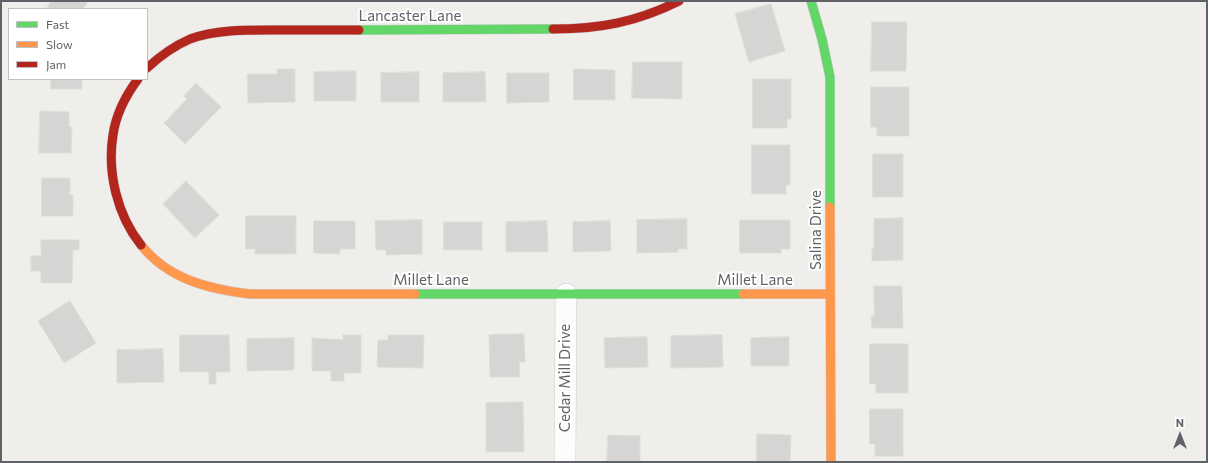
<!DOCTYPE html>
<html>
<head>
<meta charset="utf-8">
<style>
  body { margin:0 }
  #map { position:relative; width:1208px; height:463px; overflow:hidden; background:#efeeea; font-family:Commissioner,sans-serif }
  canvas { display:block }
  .frame { position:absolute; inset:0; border:2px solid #5f6368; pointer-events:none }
  .legend { position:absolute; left:8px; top:8px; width:140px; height:72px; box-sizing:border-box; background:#fff; border:1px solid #bfc1c3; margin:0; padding:5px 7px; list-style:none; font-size:12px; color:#5f6368 }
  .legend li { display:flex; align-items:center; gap:8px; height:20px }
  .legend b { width:20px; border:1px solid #bfc1c3 }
  .north { position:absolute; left:1160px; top:415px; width:40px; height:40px; -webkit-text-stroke:3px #fff; paint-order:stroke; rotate:0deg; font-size:11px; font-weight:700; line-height:16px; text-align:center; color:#5f6368 }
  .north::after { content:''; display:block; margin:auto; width:14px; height:18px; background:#5f6368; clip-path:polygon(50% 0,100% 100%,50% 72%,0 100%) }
</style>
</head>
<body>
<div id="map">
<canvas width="1208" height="463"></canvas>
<div class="frame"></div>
<ul class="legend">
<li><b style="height:5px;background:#63d668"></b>Fast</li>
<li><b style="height:5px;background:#ff974d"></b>Slow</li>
<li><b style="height:5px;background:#b3261e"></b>Jam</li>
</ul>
<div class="north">N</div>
</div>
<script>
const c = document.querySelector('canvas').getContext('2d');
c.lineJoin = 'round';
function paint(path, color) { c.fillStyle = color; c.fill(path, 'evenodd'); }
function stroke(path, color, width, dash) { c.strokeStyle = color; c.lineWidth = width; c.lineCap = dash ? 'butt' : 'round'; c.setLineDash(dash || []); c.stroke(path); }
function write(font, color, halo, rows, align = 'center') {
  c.font = font + ' Commissioner,sans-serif'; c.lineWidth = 4; c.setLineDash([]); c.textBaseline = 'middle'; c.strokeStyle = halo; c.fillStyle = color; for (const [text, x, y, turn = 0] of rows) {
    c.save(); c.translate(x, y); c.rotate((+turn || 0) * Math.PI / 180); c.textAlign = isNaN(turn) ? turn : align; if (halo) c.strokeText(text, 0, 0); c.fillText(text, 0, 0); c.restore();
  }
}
const building = new Path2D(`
  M51,1H88L83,9H47Z
  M771,4L785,51L749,62L735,14Z
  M872,22H907L906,71H871Z
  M633,62H682V99L632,98Z
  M277,69H295V102L248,103L247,74H277Z
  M574,69L615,70V100H574Z
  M356,71V101H314V72Z
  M419,72V102H381V73Z
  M485,72L486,102H443V73Z
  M507,73H549V102L507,103Z
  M51,79H82V89H51Z
  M753,79H791V119H787V128H753Z
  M196,83L221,107L185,144L164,123L187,99L184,96Z
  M871,87H909V136H877V127H871Z
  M40,111L69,112V127H72L71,153H39Z
  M752,145H790V185H786V194H752Z
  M873,154H903V197H873Z
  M42,178H70V195H73V216H42Z
  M186,181L219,215L195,238L163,204Z
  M246,216H296V254H255V249H246Z
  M903,218V260L872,261V248H874V219Z
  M687,219V249H678V252L637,253V220Z
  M422,220V254L386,255V250H376L375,221Z
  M740,220H790V249H781V253H740Z
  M314,221H355V249H340V254L314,253Z
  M547,221L548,252H506V222Z
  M610,221L611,251L573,252V222Z
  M444,222H482V250H444Z
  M41,240H79V250H73L72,283H41V271H31V256H41Z
  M874,286H902L903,328H872L871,316H874Z
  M70,301L96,343L64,363L38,321Z
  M524,334L525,362H519L520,377H490L489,335Z
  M180,335H229L230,372H216V384H209V372H180Z
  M343,335H361V373H344V381H331V371H312V338L343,340Z
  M388,335H424L423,368L377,367L378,340H388Z
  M722,335L723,367L671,368V336Z
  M647,337L648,367L605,368L604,338Z
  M789,337V366H751V338Z
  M294,338V370L247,371V339Z
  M870,344H908V393H876V384H870Z
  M163,349L164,382L117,383V350Z
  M523,402L524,452H486V403Z
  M870,409H903V456H875V444H870Z
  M757,434L791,435L790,462H757Z
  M608,435L640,436V462H607Z`);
paint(building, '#d6d5d3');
stroke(building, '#deddd9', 1);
const street = new Path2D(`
  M565,462L566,294`);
const fast = new Path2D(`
  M811,1L822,39L830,77V207
  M359,30L553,29
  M415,294H743`);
const slow = new Path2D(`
  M830,207L831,462
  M141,245C168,279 208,289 250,294H415
  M743,294H830`);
const jam = new Path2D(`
  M553,29C600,29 637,22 679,1
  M147,68C160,56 174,46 190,39C218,29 249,30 279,30C305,30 332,30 359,30
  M138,79C126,95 116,114 113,135C107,172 117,215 141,245`);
stroke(street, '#cbcccc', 22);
stroke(fast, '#cacacb', 10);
stroke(slow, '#cacacb', 10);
stroke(jam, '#cacacb', 10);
stroke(street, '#fdfcfc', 21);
stroke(fast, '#63d668', 9);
stroke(slow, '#ff974d', 9);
stroke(jam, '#b3261e', 9);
write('15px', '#5f6368', '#fff', [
  ["Lancaster Lane",410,16],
  ["Salina Drive",816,230,-90],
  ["Millet Lane",431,280],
  ["Millet Lane",755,280],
  ["Cedar Mill Drive",565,378,-90]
]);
</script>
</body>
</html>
